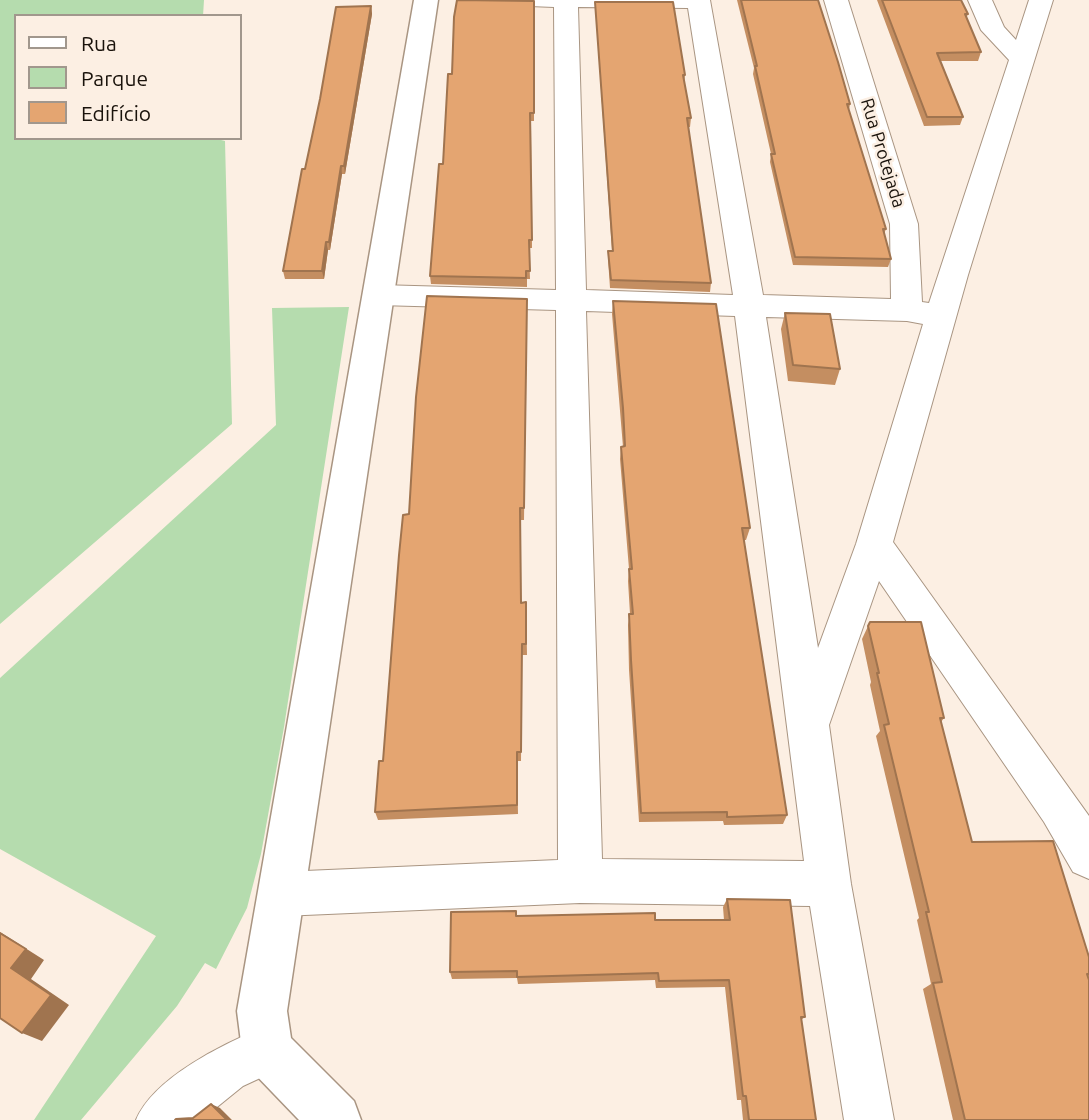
<!DOCTYPE html>
<html>
<head>
<meta charset="utf-8">
<style>
  body { margin:0 }
  #map { position:relative; width:1089px; height:1120px; overflow:hidden; background:#fcefe3; font-family:Ubuntu,sans-serif }
  canvas { display:block }
  .legend { position:absolute; left:14px; top:14px; width:228px; height:126px; box-sizing:border-box; background:#fcefe3; border:2px solid #a1978d; margin:0; padding:9px 12px; list-style:none; font-size:21px; color:#19120b }
  .legend li { display:flex; align-items:center; gap:14px; height:35px }
  .legend b { width:35px; border:2px solid #a1978d }
</style>
</head>
<body>
<div id="map">
<canvas width="1089" height="1120"></canvas>
<ul class="legend">
<li><b style="height:9px;background:#fff"></b>Rua</li>
<li><b style="height:19px;background:#b5dcae"></b>Parque</li>
<li><b style="height:19px;background:#e4a571"></b>Edifício</li>
</ul>
</div>
<script>
const c = document.querySelector('canvas').getContext('2d');
c.lineJoin = 'round';
function paint(path, color) { c.fillStyle = color; c.fill(path, 'evenodd'); }
function stroke(path, color, width, dash) { c.strokeStyle = color; c.lineWidth = width; c.lineCap = dash ? 'butt' : 'round'; c.setLineDash(dash || []); c.stroke(path); }
function write(font, color, halo, rows, align = 'center') {
  c.font = font + ' Ubuntu,sans-serif'; c.lineWidth = 5; c.setLineDash([]); c.textBaseline = 'middle'; c.strokeStyle = halo; c.fillStyle = color; for (const [text, x, y, turn = 0] of rows) {
    c.save(); c.translate(x, y); c.rotate((+turn || 0) * Math.PI / 180); c.textAlign = isNaN(turn) ? turn : align; if (halo) c.strokeText(text, 0, 0); c.fillText(text, 0, 0); c.restore();
  }
}
paint(new Path2D(`
  M0,0H204L203,16H16V138H213L225,141L232,424L0,624Z
  M349,307L284,727L261,854L247,908L216,969L205,963L177,1006L81,1120H34L156,936L0,849V678L276,425L272,308Z`), '#b5dcae');
const minor = new Path2D(`
  M501,0H710L763,295L891,299L890,224L824,0H848L918,224L922,302L929,303L1009,60L981,30L968,0H992L1004,27L1016,40L1029,0H1053L968,275L893,542L1089,816V879L1073,872L1044,822L879,581L829,725L851,884L894,1120H844L810,906L580,903L282,916L266,910L260,894L266,878L282,872L558,860L556,310L379,305L368,302L364,295L368,288L379,285L556,290L554,7L505,5ZM578,7L688,8L733,295L586,290ZM586,311L735,316L804,861L602,859ZM766,317L907,321L923,324L856,544L818,648Z
  M267,1026L284,1033L291,1050L284,1067L243,1086L201,1120H136C154,1077 225,1043 267,1026Z`);
const tertiary = new Path2D(`
  M414,0H438L287,1011L291,1038L354,1101L361,1120H299L249,1068L242,1050L237,1011Z`);
stroke(minor, '#a99582', 2);
stroke(tertiary, '#a99582', 3);
paint(minor, '#fff');
paint(tertiary, '#fff');
paint(new Path2D(`
  M737,0H818L850,104L849,110L886,229L884,234L891,259L888,267L793,265L770,162L771,154L753,74L754,68Z
  M877,0H961L968,14L966,19L981,52L978,61H940L963,117L960,125L924,126Z
  M534,1V121H531L532,248H529L530,279H527V287L431,284L430,276L443,164L452,74Z
  M595,2L685,75L684,83L691,118L690,127H688L711,283L710,292L610,288L608,259V251H612Z
  M371,6L372,14L345,174H342L330,250H328L324,279H285L283,271L305,169Z
  M613,301L750,528L746,540H744L787,815L783,824L724,825L723,821L639,822L629,670L628,625L630,614L628,581L629,569L620,459L621,447H623L612,314Z
  M527,312L524,520H520L521,603L526,602L527,655H522L521,761H517L518,814L378,820L375,812L383,761L409,514Z
  M785,313L840,369L835,385L788,381L781,329Z
  M870,622L944,718L941,722L972,842L1089,957V976L1088,977L1089,1120H953L923,989L931,984L917,920L919,918L876,736L880,731L870,685L871,682L862,639Z
  M727,899L805,1017L801,1020L816,1120H743L741,1100H737L725,987L656,988L655,980L518,984L517,978L452,979L450,972L516,916L655,920H724L723,907Z`), '#c48e61');
paint(new Path2D(`
  M371,6L372,14L345,174L344,166Z
  M341,166L342,174L330,250L329,242Z
  M326,242L328,250L324,279L322,271Z
  M0,932L44,960L31,979L69,1005L42,1041L22,1033L11,968Z
  M211,1104L220,1108L232,1120H227Z`), '#a0744f');
const building = new Path2D(`
  M457,0L534,1V113H530L532,240H529L530,271H526V278L430,276L439,164H443L448,74H452L454,17Z
  M741,0H818L838,62L850,104H847L886,229H883L891,259L795,257L771,154H775L755,66H757Z
  M882,0H961L968,14H965L981,52L937,53L963,117H927Z
  M595,2H673L685,75H683L691,118H687L711,283L611,280L608,251H613Z
  M371,6L344,166H341L329,242H326L322,271H283L302,169H305L320,99L336,7Z
  M427,296L527,299L524,508H520L521,603L526,602V644H522L521,752H517V805L375,812L379,761H383L399,555L403,515L409,514L416,397Z
  M613,301L716,304L750,528H742L787,815L727,817V812L641,813L631,660L629,614H633L629,569H632L621,447L625,446L623,408Z
  M785,313L830,314L840,369L793,365Z
  M870,622H921L944,718H940L972,842L1053,841L1089,957V974H1087L1089,980V1120H965L933,983L942,982L926,912H929L884,725L889,724L877,673H879L868,626Z
  M727,899L790,900L805,1017H801L816,1120H749L746,1096H743L729,980L659,981L658,973L517,977V971L450,972L451,912L516,911V916L655,913V920H730Z
  M0,933L26,949L11,968L51,995L22,1033L0,1018Z
  M211,1104L227,1120H175L176,1119L193,1118Z`);
paint(building, '#e4a571');
stroke(building, '#a0744f', 2);
write('18px', '#19120b', '#fcefe3', [
  ["Rua Protejada",883,153,73]
]);
</script>
</body>
</html>
